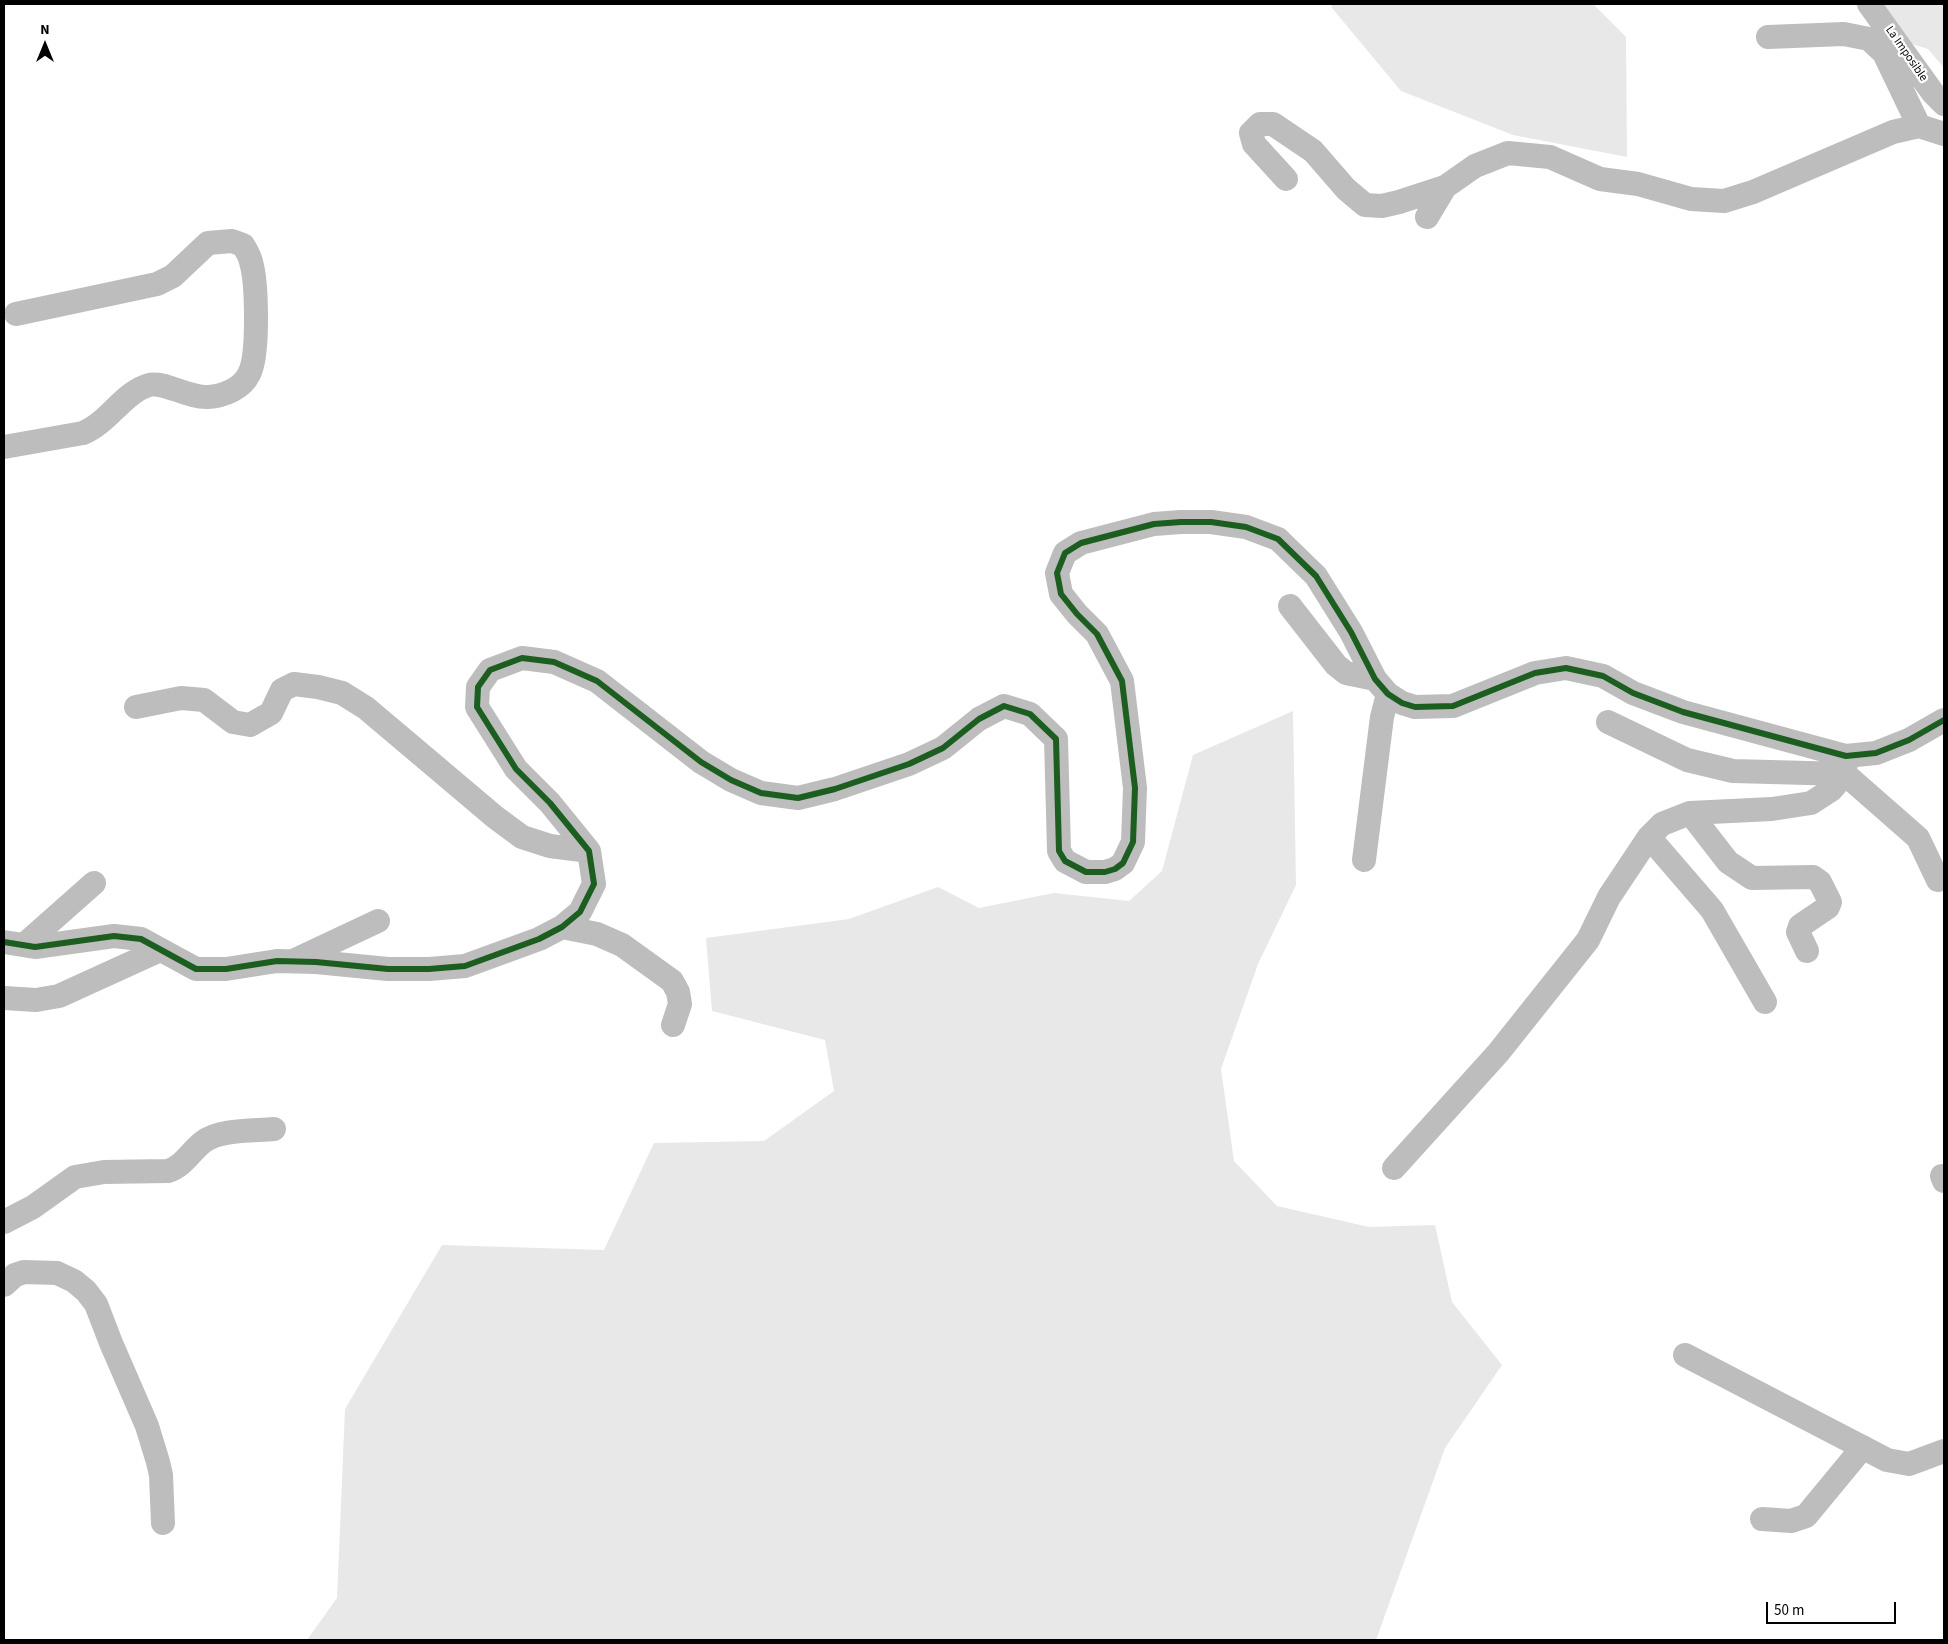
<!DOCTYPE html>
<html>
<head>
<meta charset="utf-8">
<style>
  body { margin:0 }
  #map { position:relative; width:1948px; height:1644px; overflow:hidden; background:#fff; font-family:"Source Sans 3",sans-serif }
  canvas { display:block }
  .frame { position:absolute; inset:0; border:5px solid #000; pointer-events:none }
  .north { position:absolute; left:20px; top:20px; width:50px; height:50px; -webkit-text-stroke:4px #fff; paint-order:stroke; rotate:0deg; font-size:14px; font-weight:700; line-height:20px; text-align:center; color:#000 }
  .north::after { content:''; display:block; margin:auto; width:18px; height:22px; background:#000; clip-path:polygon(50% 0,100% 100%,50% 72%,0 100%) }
  .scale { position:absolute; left:1766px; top:1602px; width:130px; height:22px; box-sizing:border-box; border:2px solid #000; border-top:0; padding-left:6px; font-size:15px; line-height:18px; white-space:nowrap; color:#000; -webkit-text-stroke:4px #fff; paint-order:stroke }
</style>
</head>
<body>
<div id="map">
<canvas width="1948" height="1644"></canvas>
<div class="frame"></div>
<div class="north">N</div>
<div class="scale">50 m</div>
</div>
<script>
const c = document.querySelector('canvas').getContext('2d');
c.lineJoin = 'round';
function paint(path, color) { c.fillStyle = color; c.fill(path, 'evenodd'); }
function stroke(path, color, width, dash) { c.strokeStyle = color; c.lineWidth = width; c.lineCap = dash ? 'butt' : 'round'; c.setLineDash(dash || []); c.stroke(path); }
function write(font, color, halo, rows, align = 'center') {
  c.font = font + ' "Source Sans 3",sans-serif'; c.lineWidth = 4.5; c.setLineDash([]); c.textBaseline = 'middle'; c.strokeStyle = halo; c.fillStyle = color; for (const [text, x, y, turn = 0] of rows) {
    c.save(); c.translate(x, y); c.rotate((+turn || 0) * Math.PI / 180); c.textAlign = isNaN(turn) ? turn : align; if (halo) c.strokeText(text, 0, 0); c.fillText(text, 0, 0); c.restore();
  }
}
paint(new Path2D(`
  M1331,4H1593L1626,37L1627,157L1513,135L1401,91L1332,8Z
  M1855,4H1944V68L1928,49L1889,37Z
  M1293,711L1296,885L1258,964L1221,1069L1234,1161L1277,1206L1369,1227L1435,1225L1452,1302L1502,1365L1445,1448L1376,1640H307L337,1598L345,1409L442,1245L604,1250L654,1143L764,1141L834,1091L825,1040L712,1011L706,938L849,919L938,887L979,908L1054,893L1129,901L1162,871L1193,755Z`), '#e8e8e8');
stroke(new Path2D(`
  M1869,4L1933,93L1944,104
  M1768,37L1844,34L1869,39L1884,53L1919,126
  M1286,179L1254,144L1251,133L1260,124H1273L1313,151L1346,189L1365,205L1382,206L1399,202L1445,187
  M1427,217L1445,187L1475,166L1508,153L1550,157L1600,179L1638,184L1691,199L1724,201L1753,192L1893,132L1919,126L1944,134
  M4,447L83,433C108,423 124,392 149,385C164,381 188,398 208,397C223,396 242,389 249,374C259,356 257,282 251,262C250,256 246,250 243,245L232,241L208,243L173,276L157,284L16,314
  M1290,606L1336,665L1346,673L1375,679
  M136,707L181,698L204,700L233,722L250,725L271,713L282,690L294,684L318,687L342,693L366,708L495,817L522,837L550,846L589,851
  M1608,722L1687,760L1733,771L1845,774L1918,838L1938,880
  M1690,813L1728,862L1752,878L1813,877L1820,882L1830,902L1828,907L1800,926L1798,932L1807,951
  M1649,837L1712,910L1765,1002
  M1364,860L1382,717L1388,694
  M562,927L597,934L622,945L672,981L678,992L680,1004L673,1025
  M4,942L35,947L114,936L141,939L196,969H226L277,961L316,962L388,969H429L465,966L539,939L562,927L580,912L594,884L589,851L550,803L516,769L477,707L478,687L490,670L522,658L554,662L597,681L701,762L731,780L761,793L798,798L835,789L909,764L943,748L979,719L1004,706L1030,714L1056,739L1059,851L1065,861L1086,872H1105L1115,869L1123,863L1133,842L1135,788L1122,681L1097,634L1077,614L1061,594L1057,573L1065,553L1081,543L1154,524L1181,522H1211L1246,527L1278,539L1316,576L1351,632L1375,679L1388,694L1402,703L1415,707L1453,706L1535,673L1566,668L1603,676L1633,693L1683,712L1846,756L1876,753L1909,740L1944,720
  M24,945L94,883
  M295,960L378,921
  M4,998L36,1000L59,996L160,950
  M1394,1168L1498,1053L1588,940L1609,897L1649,837L1662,824L1690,813L1772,809L1811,803L1831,790L1845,774L1846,756
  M1942,1176L1944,1181
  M4,1222L33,1207L75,1177L104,1172L168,1171C184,1166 190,1152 203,1142C219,1129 254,1131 274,1129
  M4,1285L15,1275L24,1272L57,1273L74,1281L86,1291L96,1304L111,1343L147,1426L158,1462L161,1475L163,1523
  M1685,1355L1887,1460L1909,1464L1944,1451
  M1762,1519L1791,1521L1806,1516L1863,1447`), '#bdbdbd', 24);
stroke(new Path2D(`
  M4,942L35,947L114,936L141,939L196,969H226L277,961L316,962L388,969H429L465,966L539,939L562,927L580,912L594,884L589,851L550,803L516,769L477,707L478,687L490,670L522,658L554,662L597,681L701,762L731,780L761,793L798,798L835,789L909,764L943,748L979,719L1004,706L1030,714L1056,739L1059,851L1065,861L1086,872H1105L1115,869L1123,863L1133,842L1135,788L1122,681L1097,634L1077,614L1061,594L1057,573L1065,553L1081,543L1154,524L1181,522H1211L1246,527L1278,539L1316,576L1351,632L1375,679L1388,694L1402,703L1415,707L1453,706L1535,673L1566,668L1603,676L1633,693L1683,712L1846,756L1876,753L1909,740L1944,720`), '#1b5e20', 6);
write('12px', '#000', '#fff', [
  ["La Imposible",1906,54,55]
]);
</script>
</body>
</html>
